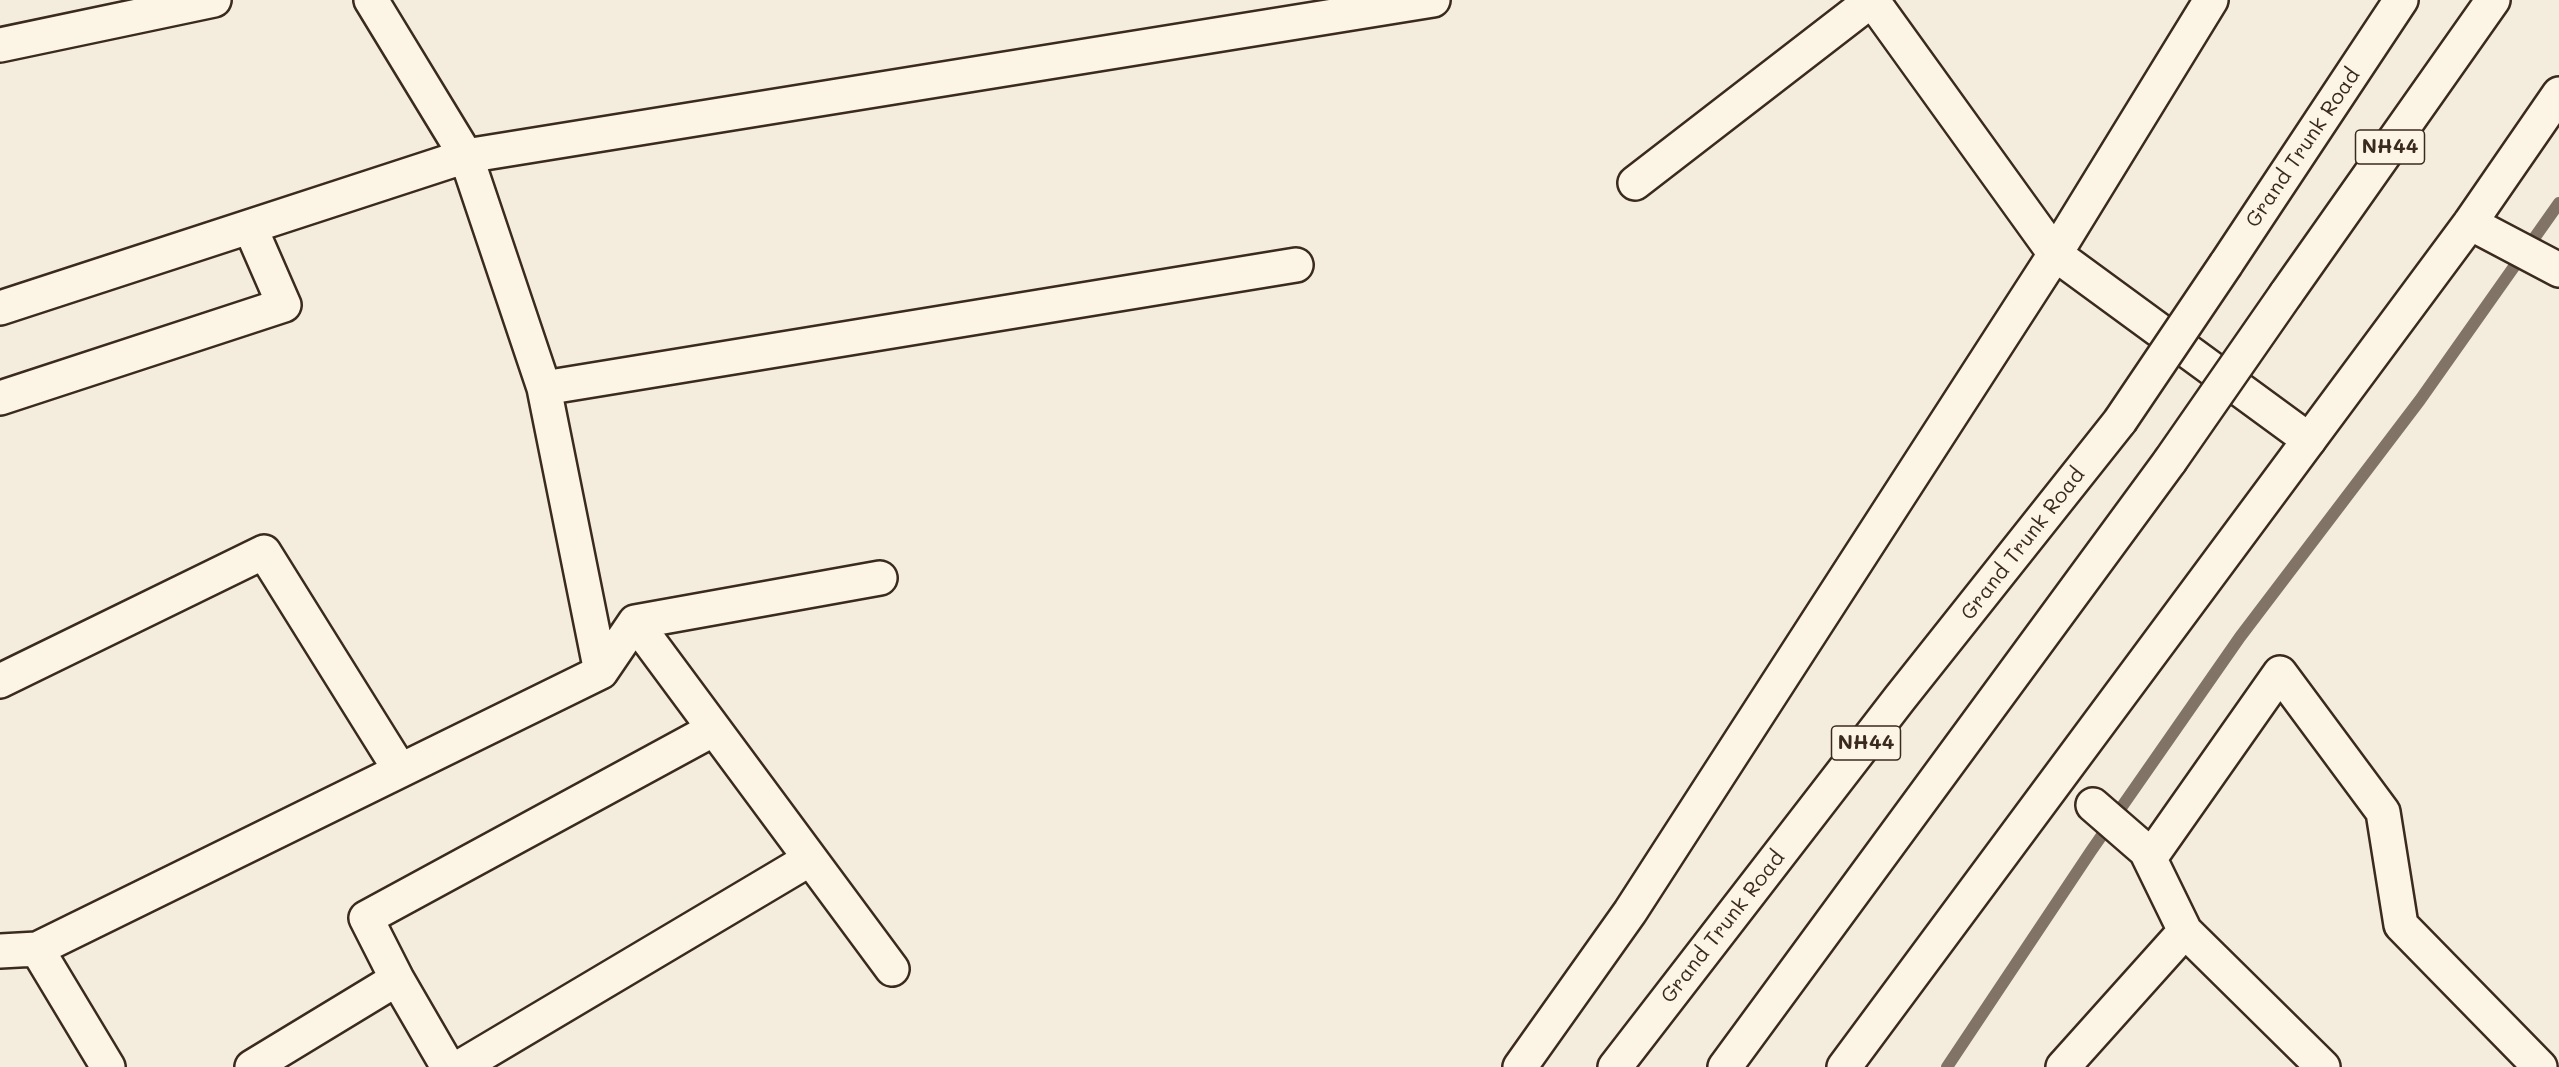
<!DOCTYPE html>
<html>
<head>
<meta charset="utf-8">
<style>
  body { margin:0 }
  canvas { display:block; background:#f4eddd }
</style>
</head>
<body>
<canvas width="2559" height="1067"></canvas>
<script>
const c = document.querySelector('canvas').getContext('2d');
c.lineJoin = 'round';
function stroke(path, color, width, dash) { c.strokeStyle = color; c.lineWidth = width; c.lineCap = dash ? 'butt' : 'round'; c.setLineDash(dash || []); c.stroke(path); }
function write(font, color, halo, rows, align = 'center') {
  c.font = font + ' Mali,sans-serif'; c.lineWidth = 4.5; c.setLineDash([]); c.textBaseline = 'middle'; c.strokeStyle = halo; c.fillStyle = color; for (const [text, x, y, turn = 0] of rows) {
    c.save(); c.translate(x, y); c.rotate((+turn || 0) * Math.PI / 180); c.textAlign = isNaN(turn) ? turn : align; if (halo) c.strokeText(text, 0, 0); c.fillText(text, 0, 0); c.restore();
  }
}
stroke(new Path2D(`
  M1947,1067L2091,851L2240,637L2420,400L2559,203`), '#817466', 12);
const minor = new Path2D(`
  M371,0L466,156L544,388L601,672
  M0,45L214,0
  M1635,183L1872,0
  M2470,223L2559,270
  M0,308L466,156L1433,0
  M544,388L1296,265
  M0,398L284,305L250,227
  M635,622L892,969
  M0,681L264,552L400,770
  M2093,805L2146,851L2185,931L2323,1067
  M2150,858L2280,673L2383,812L2401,925L2540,1067
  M0,951L37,949
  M397,979L448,1067
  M108,1067L37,949L601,672L635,622L880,578
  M252,1067L397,979L366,918L714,729
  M460,1067L810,859
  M1844,1067L2470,223L2559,94
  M2063,1067L2185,931`);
const major = new Path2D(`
  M1872,0L2055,254L2309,440
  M1520,1067L1630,912L2055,254L2211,0`);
const highway = new Path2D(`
  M2226,264L2401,0
  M2286,294L2493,0
  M1615,1067L1900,698L2120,421
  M1725,1067L2170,461`);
stroke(minor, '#3b2a1e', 38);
stroke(major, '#3b2a1e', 38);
stroke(highway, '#3b2a1e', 38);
stroke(minor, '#fcf5e5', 33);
stroke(major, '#fcf5e5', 33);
stroke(highway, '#fcf5e5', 33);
const highwayBridge = new Path2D(`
  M2120,421L2226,264
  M2170,461L2286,294`);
stroke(highwayBridge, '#3b2a1e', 38, []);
stroke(highwayBridge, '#fcf5e5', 33);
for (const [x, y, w] of [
  [2390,147,69],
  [1866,743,69]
]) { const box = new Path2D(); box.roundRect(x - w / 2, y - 17, w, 34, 4.5); c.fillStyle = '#fcf5e5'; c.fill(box); stroke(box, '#3b2a1e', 1.5); }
write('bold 20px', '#3b2a1e', null, [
  ["NH44",2390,147],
  ["NH44",1866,743]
]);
write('21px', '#3b2a1e', '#fcf5e5', [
  ["Grand Trunk Road",2303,148,-56],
  ["Grand Trunk Road",2023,544,-52],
  ["Grand Trunk Road",1723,927,-52]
]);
</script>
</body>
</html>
